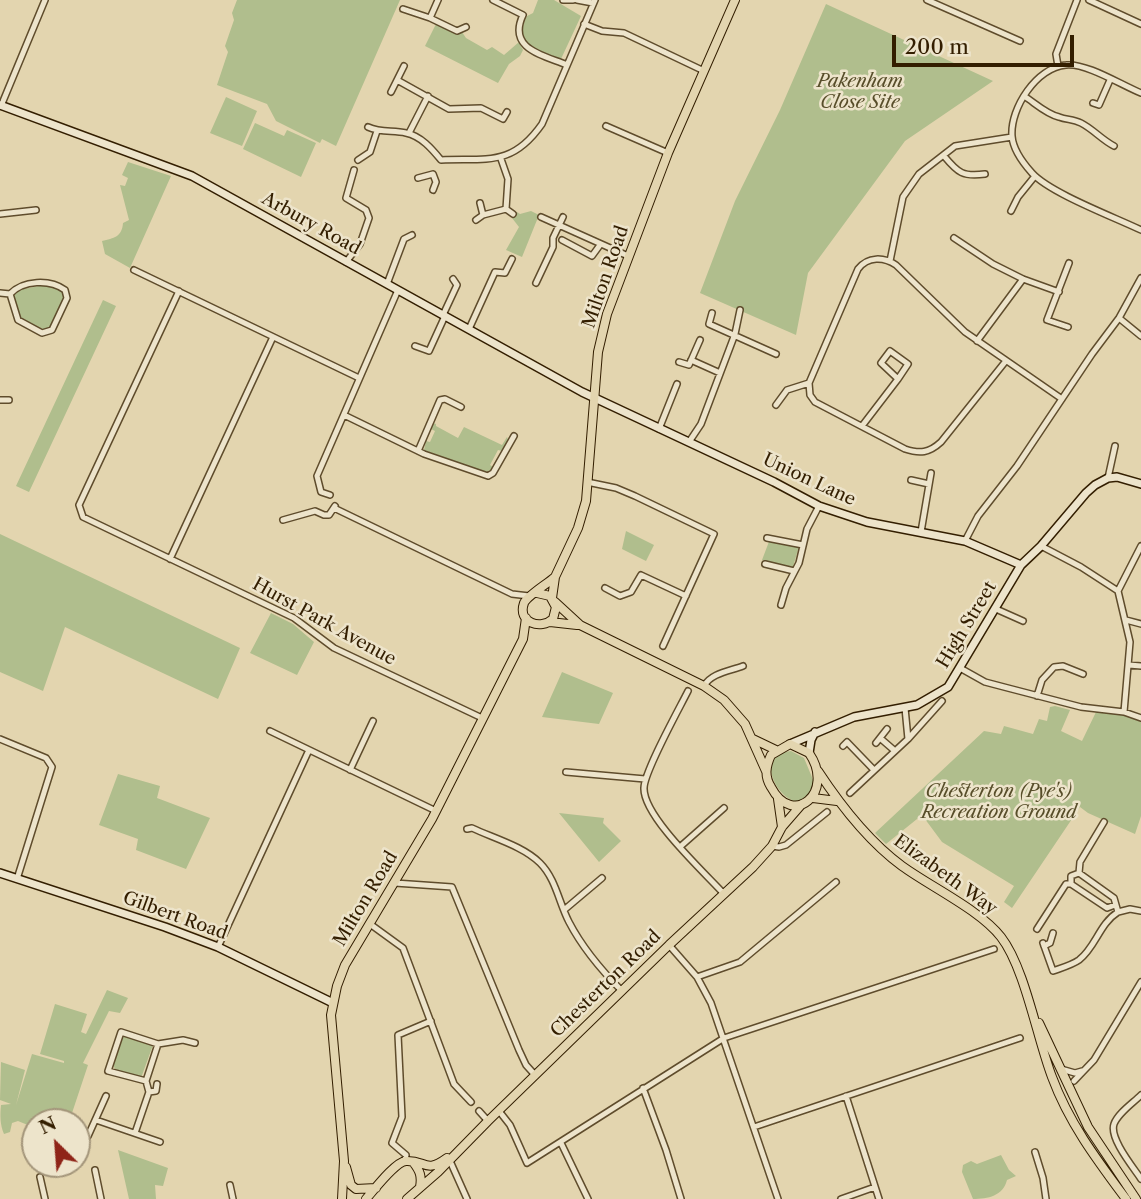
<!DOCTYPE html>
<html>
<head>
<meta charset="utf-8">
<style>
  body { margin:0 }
  #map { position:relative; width:1141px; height:1199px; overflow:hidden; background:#e3d5af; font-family:"Libre Caslon Text",serif }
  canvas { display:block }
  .north { position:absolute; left:21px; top:1108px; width:70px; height:70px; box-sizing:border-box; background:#ede4cb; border:2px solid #a3957a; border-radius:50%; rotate:335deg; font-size:19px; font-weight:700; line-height:28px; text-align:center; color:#331e00 }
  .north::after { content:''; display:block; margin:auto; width:24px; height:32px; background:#8f2418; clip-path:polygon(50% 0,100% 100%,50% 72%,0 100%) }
  .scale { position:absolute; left:892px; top:35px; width:182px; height:32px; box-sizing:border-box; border:4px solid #331e00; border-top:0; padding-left:9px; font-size:21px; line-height:24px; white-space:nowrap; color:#331e00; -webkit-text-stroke:5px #ede4cb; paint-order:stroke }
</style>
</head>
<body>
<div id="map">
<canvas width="1141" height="1199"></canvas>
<div class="north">N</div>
<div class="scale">200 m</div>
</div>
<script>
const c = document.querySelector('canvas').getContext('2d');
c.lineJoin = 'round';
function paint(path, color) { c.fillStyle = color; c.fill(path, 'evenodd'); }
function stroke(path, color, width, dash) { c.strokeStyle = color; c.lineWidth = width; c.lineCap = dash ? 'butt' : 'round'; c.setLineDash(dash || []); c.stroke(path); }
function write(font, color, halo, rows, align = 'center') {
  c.font = font + ' "Libre Caslon Text",serif'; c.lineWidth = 5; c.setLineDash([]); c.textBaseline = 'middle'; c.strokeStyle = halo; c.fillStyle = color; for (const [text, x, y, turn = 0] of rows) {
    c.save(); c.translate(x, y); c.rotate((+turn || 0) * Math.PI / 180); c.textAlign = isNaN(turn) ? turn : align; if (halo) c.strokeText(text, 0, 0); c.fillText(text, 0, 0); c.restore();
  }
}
paint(new Path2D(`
  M237,0H400L336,146L322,139L320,143L276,121L267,104L217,85L228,52L225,46L234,20L232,13Z
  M538,0H554L581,16L561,59C538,50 512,47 527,16L533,13Z
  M826,4L993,81L905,141L808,273L796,335L700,293L735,201L780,110Z
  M436,24L462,32L466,38L487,50L492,47L504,55L519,42L523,50L520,56L509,64L498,83L425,46Z
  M226,97L257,111L242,146L210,133Z
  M255,123L284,136L287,130L316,143L301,177L243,149Z
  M128,162L171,176L130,268L105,254L102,241C114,238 122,237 123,223L129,220L120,185L125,186L128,178L122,175Z
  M531,211L539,215L522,257L506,250L519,227L512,218L517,212L520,214Z
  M50,284L61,288L64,299C50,333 53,337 18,317L12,297L18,290Z
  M103,300L116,306L29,492L16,486Z
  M433,423L436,424V426L458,438L464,427L502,445L507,437L508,440L502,451L498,450L490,465L493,467L491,470L485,472L424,450L426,441L430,442L435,431L431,429Z
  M626,531L654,545L646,561L622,549Z
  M0,534L240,648L218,699L65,627L43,691L0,672Z
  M770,539L799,546L793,567L762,560Z
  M271,613L293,624L314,642L297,675L250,653Z
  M562,672L613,693L599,724L542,717Z
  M1055,706L1070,710L1061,731L1082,741L1096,712L1124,715L1141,722V816L1135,834L1088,813L1080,807L1012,908L1004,902L1014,886L942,842L922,815L886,844L875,833L984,731L1001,734L1004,726L1033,734L1039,719L1047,721L1050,707Z
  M791,751L804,758L814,782C805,838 739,758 791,751Z
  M118,774L160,786L157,798L210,818L186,869L136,850L138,839L99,825Z
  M559,813L604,818L603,823L621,841L599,862Z
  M107,990L128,998L120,1013L109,1011L83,1063L88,1065L69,1122H35V1128L18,1121L12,1123L10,1132L4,1134C0,1125 0,1115 1,1105L11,1104L0,1100L1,1062L25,1070L16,1105L32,1054L64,1063V1061L40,1054L55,1004L87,1014L81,1032L86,1034Z
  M126,1035L153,1045L141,1078L116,1070L112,1064L121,1038Z
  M118,1150L168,1168L163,1186L155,1185L156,1199H129Z
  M1001,1155L1009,1170L1016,1176L1007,1180C1003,1196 988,1199 973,1199L962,1172L963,1165L971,1161L977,1164Z`), '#b0be8d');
const street = new Path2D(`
  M438,0L430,18L457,31L466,27
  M493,0L523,15C507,49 543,55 567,65
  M563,0H573
  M577,0L593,3
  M927,0L1020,41
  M1089,0L1141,24
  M403,9L430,18
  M584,24L602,31L624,33L704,71
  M1058,66L1056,54L1077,0
  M397,80L404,66
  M391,92L397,80L449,109L481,108L503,119L507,112
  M1141,93C1121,85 1087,63 1066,65C1037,67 1010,108 1012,136C1013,150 1023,163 1032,173C1050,193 1114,217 1141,230
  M1024,96C1035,103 1046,114 1059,117C1067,120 1073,119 1081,123C1093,129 1102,140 1114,146
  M1093,103L1099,105L1110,80
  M1,106L45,0
  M606,126L668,153
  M368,127C381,133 393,130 406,133C421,136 432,149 441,160C487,158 512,167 542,124L595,0
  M409,133L428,96
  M944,156C958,173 963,177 985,174
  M501,159L508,179L506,209
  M358,160L370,152L377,131
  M418,178L433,174L436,182L433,190
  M480,203L483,215
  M1011,211L1018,197L1035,176
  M0,214L36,210
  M541,217L628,256
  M476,220L483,215L506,209L513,214
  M954,238L993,264L1023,279L1059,292
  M562,240L592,256L600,245
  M890,261L903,197L919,174L955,146L1012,137
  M346,262L360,244L369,218L366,210L346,198L354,170
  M134,270L359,378
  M536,283L553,247V238L563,217
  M387,284L404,239L412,235
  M179,291L79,505L83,517L294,618L334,648L482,718
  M0,293L10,294C23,280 50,279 65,290L67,298L52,330L42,333L18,320L10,294
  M712,313L709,324L776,354
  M443,315L457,285L453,279
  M1119,318L1141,336
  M1068,327L1047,320L1069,263
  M469,329L495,272L505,273L512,259
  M977,341L1023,279
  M415,346L429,351L445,316
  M691,360L720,373
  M679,362L689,365L700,340
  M1005,362L941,442C929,453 920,454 905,449L815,402L810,395L809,383L858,269C868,256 884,257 896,265L965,332L1062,399
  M0,400H9
  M776,405L787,390L809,383
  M344,415L424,454L488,476L493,473L514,436
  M862,426L898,379L881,363L890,351L908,364L898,379
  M659,429L677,384
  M689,442L701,424L735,334L740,310
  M418,451L440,400L445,399L461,407
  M1108,478L1115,446
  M911,480L929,484
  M587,482L616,488L635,496L714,534L663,646
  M330,495L321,492L317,476L398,290
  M334,508L512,594L529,596
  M283,520L315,511L324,515H329L335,506
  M921,532L931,473
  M767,538L803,545
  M965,541L978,516L1017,466L1092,354L1119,318L1141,278
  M1041,546L1081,567L1118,591
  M170,559L273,337
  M765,564L794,571
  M605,588L620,596L631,592L641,575L686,596
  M781,605L786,588L799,563L807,529L819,506
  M996,609L1023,621
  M1126,620L1141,624
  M1129,665L1141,666
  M960,668L985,682L1004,687L1081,707L1124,712L1141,718
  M704,686C711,673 730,671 743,666
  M688,691C679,709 644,772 644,788C643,816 704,872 724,894
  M1037,696L1042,680L1054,667L1063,666L1083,674
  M905,708L908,739
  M1124,712L1130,642L1118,591L1141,546
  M270,731L436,811
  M880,738L895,751
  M0,739L46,758L52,767L17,879
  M876,743L887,729
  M843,746L847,742L874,770
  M350,770L373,721
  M566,772L645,779
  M850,793L908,739L942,701
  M467,829L472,828C493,838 523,846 540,863C556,879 559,903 569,922C582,947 602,971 622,991
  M681,846L724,808
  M772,846L779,847L786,845L827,812
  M1079,873L1114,898L1118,912L1130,909L1141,911
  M395,883L452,887L519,1050L526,1065L535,1075
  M1071,884L1107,908L1115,905
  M564,910L602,878
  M370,924L403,948L454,1084L471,1102
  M1037,929L1066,884H1071V876L1079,873L1080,862L1104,822
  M1043,943L1053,971C1061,968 1072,965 1079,960C1096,947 1099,924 1118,912
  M669,945L697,977L711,1003L778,1199
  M1044,946L1050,943L1053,933
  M218,947L309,750
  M697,977L740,962L836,882
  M158,1044L146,1081L108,1071L121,1032L158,1044L183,1040L195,1043
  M1061,1069L1075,1073L1082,1071
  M146,1081L149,1092L156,1091L157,1084
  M1074,1081L1094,1060L1141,982
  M643,1088L666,1150L681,1199
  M1141,1095C1133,1103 1118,1113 1114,1124C1109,1138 1133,1167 1141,1179
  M846,1096L879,1199
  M479,1111L488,1121
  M499,1111L510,1125L527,1163L724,1038L994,949
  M96,1120L160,1142
  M754,1127L1020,1038
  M135,1133L149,1092
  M88,1136L106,1096
  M561,1143L588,1199
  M1035,1152L1043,1178L1046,1199
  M405,1161L406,1155L392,1143L402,1117L398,1035L431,1021
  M450,1161L467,1199
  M95,1170L101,1199
  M40,1177L45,1199
  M230,1185L233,1199
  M841,1199L875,1187`);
const secondary = new Path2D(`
  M0,105L192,176L582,392L774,482L819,506L867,522L965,541L1021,565
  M790,744L854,717L917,705L948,687L1021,565L1041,546L1086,493L1095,485L1108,478L1117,477L1141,484
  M809,753L811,740L815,732
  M0,873L165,927L218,947L333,1003`);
const primary = new Path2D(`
  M537,593L550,596L556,607L553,619C541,630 517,623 524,603C527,596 547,584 555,577
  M552,598L555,577L578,528L586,501L598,352L607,314L668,153L735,0
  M555,602L580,625L704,686L724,700L745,724L766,771
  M550,622L577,625
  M753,739L776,750
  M790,744L809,753C836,792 793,829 771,787C764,776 766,766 771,755Z
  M818,771C841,806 868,841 902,866C931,887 980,910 1001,937C1025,968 1037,1038 1052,1077C1069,1123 1097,1160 1126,1199
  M813,798L837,801
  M778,799L782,827
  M1039,1023L1088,1127L1136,1199
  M413,1162C420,1171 422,1176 420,1187
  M346,1167L351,1185L356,1189L376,1188
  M342,1199L344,1161L331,1015L337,986L345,965L432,819L523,639L526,618
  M366,1199C374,1190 395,1162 406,1161C426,1160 425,1174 447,1158
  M407,1199L438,1172L488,1121L669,945L753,867L772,846L782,827L802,804`);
stroke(street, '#5f4c2c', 8);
stroke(secondary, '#331e00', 10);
stroke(primary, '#331e00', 10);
stroke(street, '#ede4cb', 5);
stroke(secondary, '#ede4cb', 7);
stroke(primary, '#e3d5af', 8);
write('italic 18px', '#584e2a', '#ede4cb', [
  ["Pakenham",860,82],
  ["Close Site",860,103],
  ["Chesterton (Pye's)",999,792],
  ["Recreation Ground",999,813]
]);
write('18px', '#331e00', '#ede4cb', [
  ["Arbury Road",311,224,29],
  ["Milton Road",606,277,-71],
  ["Union Lane",809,480,25],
  ["Hurst Park Avenue",324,622,29],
  ["High Street",967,625,-59],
  ["Elizabeth Way",945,875,36],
  ["Milton Road",366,899,-59],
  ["Gilbert Road",175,916,20],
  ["Chesterton Road",606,984,-44]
]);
</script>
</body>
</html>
